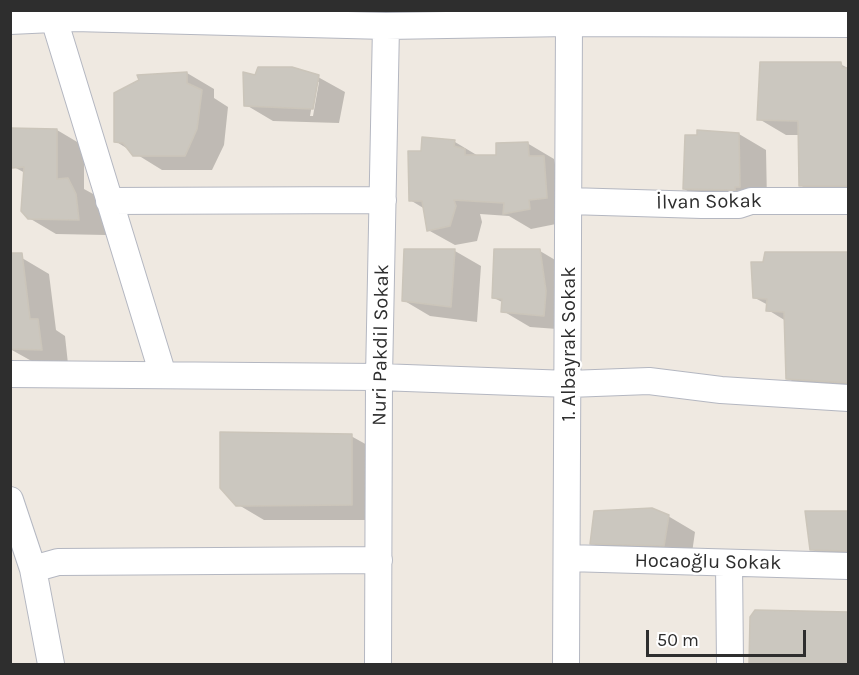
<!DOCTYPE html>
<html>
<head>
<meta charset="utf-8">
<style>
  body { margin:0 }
  #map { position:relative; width:859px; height:675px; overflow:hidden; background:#efe9e1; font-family:Karla,sans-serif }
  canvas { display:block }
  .frame { position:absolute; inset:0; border:12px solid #2e2e2e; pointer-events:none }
  .scale { position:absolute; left:646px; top:630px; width:160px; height:27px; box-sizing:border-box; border:3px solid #2e2e2e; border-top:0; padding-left:8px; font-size:18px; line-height:21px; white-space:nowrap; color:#2e2e2e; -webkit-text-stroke:4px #fff; paint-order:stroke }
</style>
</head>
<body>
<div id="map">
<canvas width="859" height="675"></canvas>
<div class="frame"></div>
<div class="scale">50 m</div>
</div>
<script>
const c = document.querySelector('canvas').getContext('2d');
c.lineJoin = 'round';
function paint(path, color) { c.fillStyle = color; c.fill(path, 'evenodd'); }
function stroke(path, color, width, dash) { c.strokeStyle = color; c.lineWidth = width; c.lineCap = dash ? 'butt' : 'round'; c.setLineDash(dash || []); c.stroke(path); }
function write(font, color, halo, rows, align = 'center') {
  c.font = font + ' Karla,sans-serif'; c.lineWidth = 4.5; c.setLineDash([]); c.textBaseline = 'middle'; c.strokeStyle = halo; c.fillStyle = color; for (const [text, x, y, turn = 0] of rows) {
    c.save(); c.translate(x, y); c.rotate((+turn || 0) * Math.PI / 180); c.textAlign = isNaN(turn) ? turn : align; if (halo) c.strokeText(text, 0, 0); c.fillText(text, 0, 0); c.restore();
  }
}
paint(new Path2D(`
  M840,64L848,68V201H827L800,185L799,135H786L759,119Z
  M187,73L214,89V98L228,107L224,145L212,170H162L115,141L141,81L139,77Z
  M256,77H318L345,92L339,123L273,121L246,105ZM316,82H319L313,116H310Z
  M10,130H57L84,146V189L95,195L103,211L106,235L56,234L29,218L25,173L14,167Z
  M739,134L766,150L767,202L711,204L684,189Z
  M423,139L455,142L480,157H497L527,143L554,159L555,164L571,173L556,224L531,229L509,216L480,214L482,222L477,241L455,245L428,230L425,209L410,200L422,153Z
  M455,251L481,266L477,322L430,316L403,300Z
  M540,251L567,267L571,330L530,327L503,311L504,303L494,298Z
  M848,252V396L814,394L787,378L786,321L768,310V305L755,298Z
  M22,258L49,274L56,330L65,336L68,364H37L10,349Z
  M351,436L378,451V520H264L237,504Z
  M848,513V565H839L812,549Z
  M668,516L695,532L691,560L619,558L592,543Z
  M848,613V664H750L751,618Z
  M402,663H449L452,664H402Z`), '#0003');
const building = new Path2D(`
  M760,62H841L842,68H849V186H799L798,121L757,120Z
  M258,67H292L319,75L313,109L244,106L243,72L255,75Z
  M187,72V83L202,90L197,129L185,156H133L123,143L114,142V93L139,80L137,75Z
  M10,128L57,129V179L68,178L76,194L79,220L28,219L21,211L24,167L12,168Z
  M697,130L739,133L740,187H735V190L683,189L685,135H697Z
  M422,137L455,140L454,146L465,149V155H496V143L528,142L529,156H544L547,198L529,200L530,209L503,214L504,203L454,200L456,206L450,226L427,231L422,201H409L408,151H421Z
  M404,249H455L451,307L402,301Z
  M494,249H540L546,291L544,316L501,312L502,299L492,298Z
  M765,252H849V383L786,379L784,312L766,311L767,299L753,298L751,262H763Z
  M10,253H22L30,319H38L42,350L10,349Z
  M220,432L352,434V505L236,506L220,488Z
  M652,508L669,515L664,546L590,544L594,511Z
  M805,511H849V551L810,550Z
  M755,610L849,612V664H749L750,617Z`);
paint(building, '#cbc7bf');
stroke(building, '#cbc5ba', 1.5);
const minor = new Path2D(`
  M54,19L163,375
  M10,21L74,18L386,26L569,23L848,24
  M109,201L383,200
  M569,201L702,205H739L751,201H848
  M10,374L379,377L569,384L649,381L721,390L848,398
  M10,500L33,569L51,664
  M567,558L848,566
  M729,563L730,664
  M33,569L58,562L379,560
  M378,664L379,377L386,26
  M566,664L569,23`);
stroke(minor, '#b4b7c1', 28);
stroke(minor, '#fff', 26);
write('20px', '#2e2e2e', '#fff', [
  ["İlvan Sokak",709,202,-1],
  ["1. Albayrak Sokak",569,344,-90],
  ["Nuri Pakdil Sokak",381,345,-89],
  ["Hocaoğlu Sokak",708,562,1]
]);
</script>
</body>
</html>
